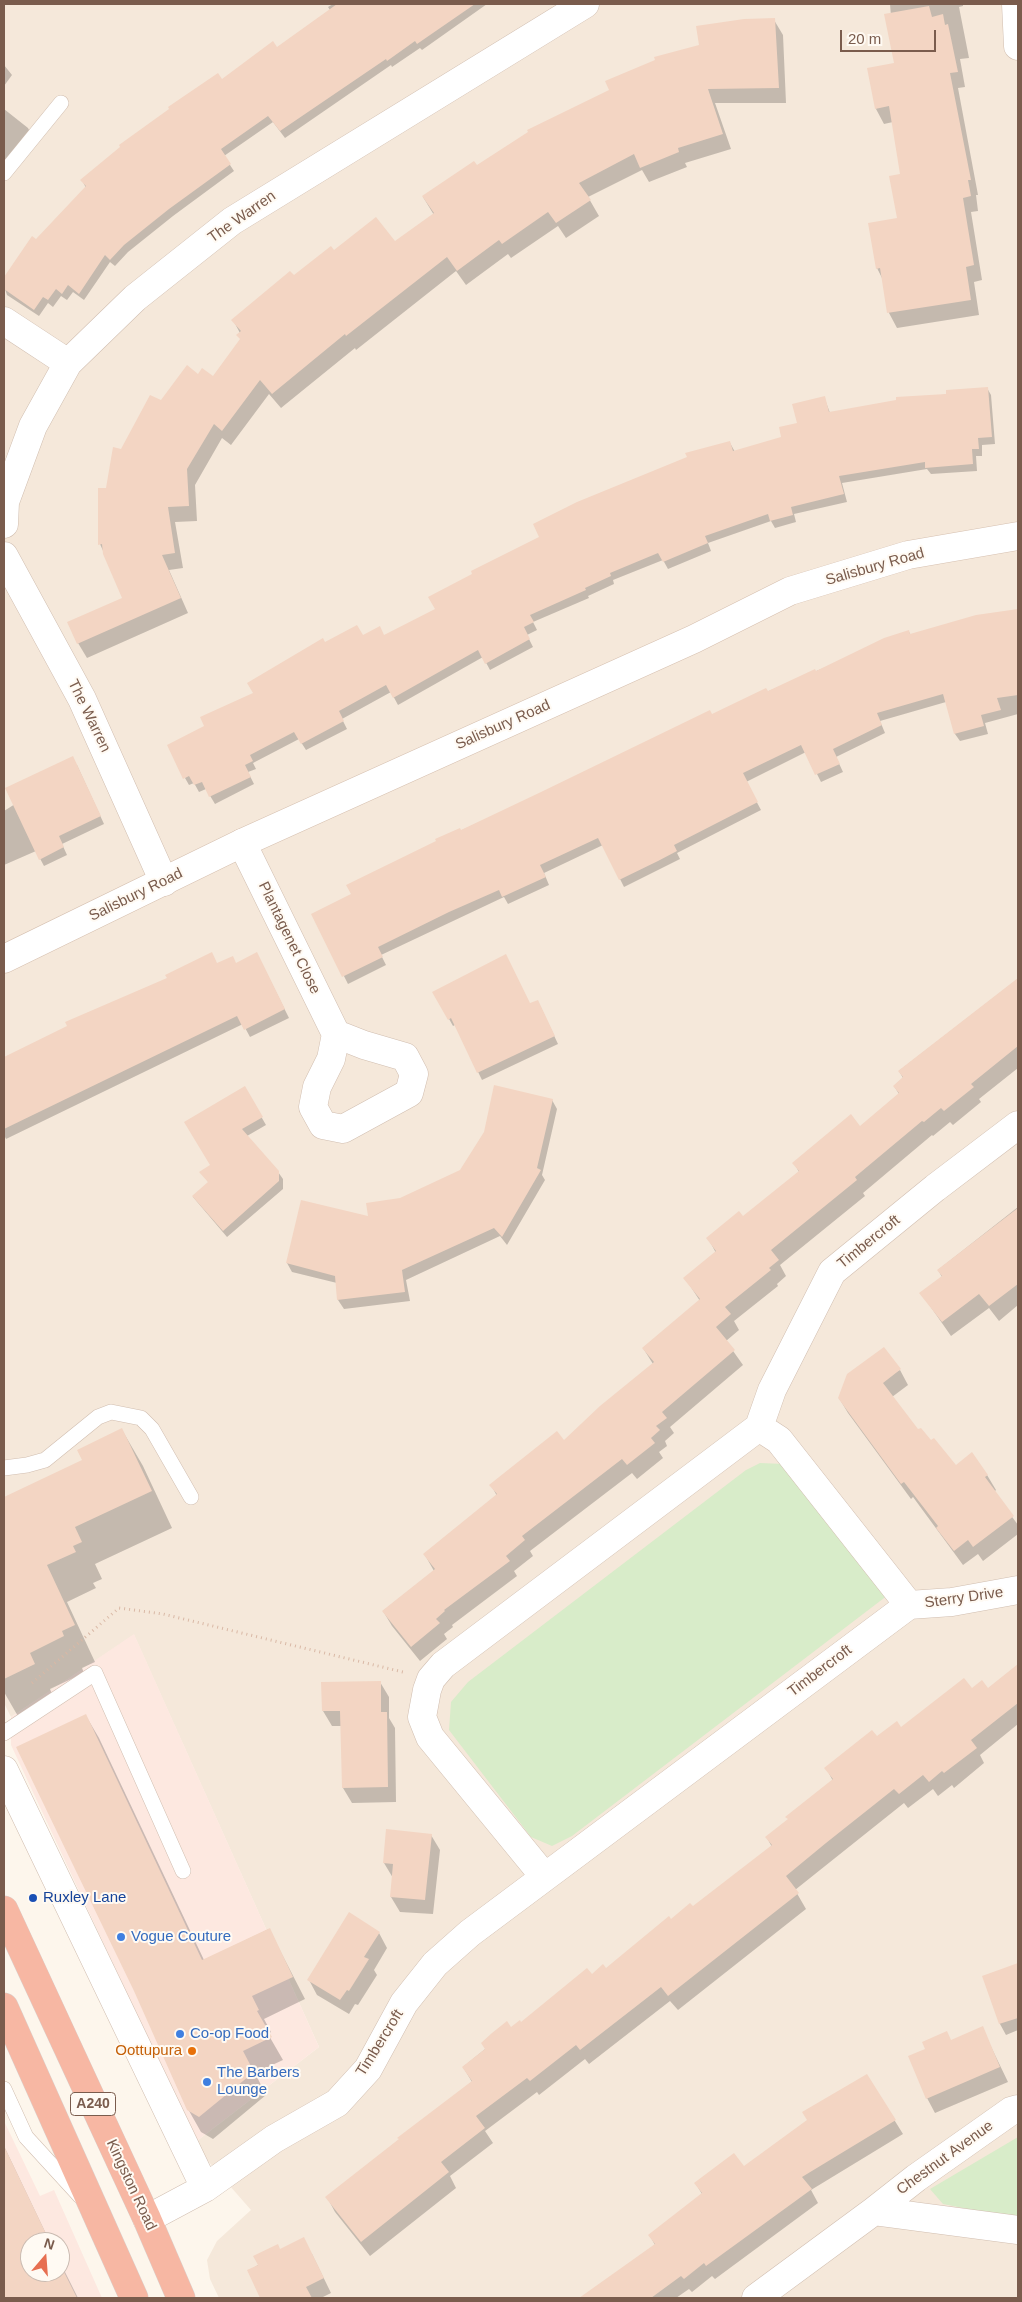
<!DOCTYPE html>
<html>
<head>
<meta charset="utf-8">
<style>
  body { margin:0 }
  #map { position:relative; width:1022px; height:2302px; overflow:hidden; background:#fdf6ec; font-family:Arial,sans-serif }
  canvas { display:block }
  .frame { position:absolute; inset:0; border:5px solid #7a5c4d; pointer-events:none }
  .north { position:absolute; left:20px; top:2232px; width:50px; height:50px; box-sizing:border-box; background:#fffaf3; border:1px solid #cabbb1; border-radius:50%; rotate:18deg; font-size:14px; font-weight:700; line-height:20px; text-align:center; color:#7a5c4d }
  .north::after { content:''; display:block; margin:auto; width:18px; height:22px; background:#e76f51; clip-path:polygon(50% 0,100% 100%,50% 72%,0 100%) }
  .scale { position:absolute; left:840px; top:30px; width:96px; height:22px; box-sizing:border-box; border:2px solid #7a5c4d; border-top:0; padding-left:6px; font-size:15px; line-height:18px; white-space:nowrap; color:#7a5c4d; -webkit-text-stroke:4px #fffaf3; paint-order:stroke }
</style>
</head>
<body>
<div id="map">
<canvas width="1022" height="2302"></canvas>
<div class="frame"></div>
<div class="north">N</div>
<div class="scale">20 m</div>
</div>
<script>
const c = document.querySelector('canvas').getContext('2d');
c.lineJoin = 'round';
function paint(path, color) { c.fillStyle = color; c.fill(path, 'evenodd'); }
function stroke(path, color, width, dash) { c.strokeStyle = color; c.lineWidth = width; c.lineCap = dash ? 'butt' : 'round'; c.setLineDash(dash || []); c.stroke(path); }
function write(font, color, halo, rows, align = 'center') {
  c.font = font + ' Arial,sans-serif'; c.lineWidth = 4; c.setLineDash([]); c.textBaseline = 'middle'; c.strokeStyle = halo; c.fillStyle = color; for (const [text, x, y, turn = 0] of rows) {
    c.save(); c.translate(x, y); c.rotate((+turn || 0) * Math.PI / 180); c.textAlign = isNaN(turn) ? turn : align; if (halo) c.strokeText(text, 0, 0); c.fillText(text, 0, 0); c.restore();
  }
}
paint(new Path2D(`
  M4,4H1018V2298H219L210,2279L207,2260L217,2241L251,2210L193,2144L319,2047L134,1635L11,1717L4,1703Z`), '#f5e8da');
paint(new Path2D(`
  M134,1634L319,2047L193,2144L128,1996L11,1745V1717Z
  M4,2121L40,2196L54,2190L102,2298H4ZM30,2242H60V2272H30Z`), '#fde8e0');
paint(new Path2D(`
  M760,1463L784,1464L888,1595L572,1836L552,1846L531,1837L449,1730L451,1702L468,1682L746,1470Z
  M1018,2137V2219L943,2204L930,2189Z`), '#d8ecc9');
paint(new Path2D(`
  M333,4H487L422,50L420,48L392,67L391,65L285,138L273,122L224,156L234,171L173,216L128,252L115,266L110,262L84,300L73,292L67,300L61,296L53,307L48,303L39,316L7,295L4,286L36,241L86,188L82,180L222,80L277,48L330,10L328,7Z
  M890,4H963V6L959,7L969,58L960,59L965,87L958,88L978,195H976L978,211L971,212L982,280L974,282L979,315L897,328L889,313L883,280L877,268L898,219L902,175L893,122L884,124L876,109L895,64Z
  M774,20L783,35L786,103H715L731,149L685,163L687,167L649,182L642,170L588,197L599,216L566,238L558,226L511,258L508,254L466,285L456,271L356,350L355,348L281,408L269,394L231,445L222,438L195,485L197,521L175,522L183,568L169,570L188,613L87,658L78,643L124,598L100,544L108,489L121,450L161,402L199,375L213,377L241,340L240,333L233,320L290,273L294,277L334,252L395,243L434,215L423,197L477,167L700,46Z
  M4,65L12,75L4,86Z
  M4,109L28,128L32,136L4,170Z
  M987,388L991,395L995,444L982,445V456H976L977,471L931,474L927,469L842,483L847,502L794,514L796,522L775,528L771,521L708,543L711,551L668,569L663,560L613,580L614,584L588,596L589,598L533,622L537,630L527,635L533,647L490,670L483,657L398,705L391,692L342,719L347,729L306,750L299,739L253,763L256,769L248,772L254,784L215,804L206,789L199,792L194,783L189,785L185,778L206,727L325,643L363,637L384,636L437,610L730,443L735,452L783,438L824,397L830,413Z
  M1018,610V714L985,723L988,734L960,741L955,734L946,702L880,721L885,733L836,757L843,772L821,782L806,752L746,782L761,810L677,853L680,859L624,887L603,845L544,873L549,885L508,904L504,897L381,955L386,965L348,984L313,915L353,895L460,831L712,715L909,632L911,635L976,616Z
  M77,765L104,824L62,844L67,855L44,866L36,851L4,865V811Z
  M261,962L289,1018L250,1037L243,1024L6,1139L4,1135V1072L217,965Z
  M1018,979V1068L979,1099L981,1102L953,1125L950,1122L933,1136L932,1135L863,1193L865,1196L780,1265L786,1276L777,1284L778,1286L734,1321L739,1330L726,1341L743,1365L670,1427L674,1433L665,1441L667,1446L659,1452L663,1458L637,1479L632,1473L530,1551L533,1556L514,1571L517,1576L452,1625L453,1627L444,1634L447,1639L420,1661L392,1626L383,1611L434,1571L425,1555L497,1496L491,1485L564,1441L653,1364L643,1348L700,1301L685,1278L716,1253L708,1238L743,1218L799,1172L794,1163L860,1127L899,1094L894,1086L903,1078L899,1071Z
  M434,992L530,1004L541,1008L558,1044L482,1080L455,1025L453,1026Z
  M244,1087L266,1125L247,1136L278,1172L283,1179V1189L227,1237L193,1197L209,1183L201,1172L212,1166Z
  M552,1100L557,1109L542,1175L545,1180L507,1245L500,1236L406,1280L410,1301L344,1309L338,1300L337,1283L292,1272L287,1263L400,1199L461,1171L485,1132Z
  M1018,1207V1305L999,1321L989,1308L951,1336L921,1293L942,1277L938,1270Z
  M900,1370L908,1385L892,1397L918,1431L955,1467L987,1475L996,1490L994,1492L1018,1525V1534L983,1561L978,1554L963,1565L913,1497L911,1499L848,1413L839,1398Z
  M122,1430L143,1466L172,1528L95,1564L102,1579L93,1583L96,1588L67,1602L95,1662L82,1668L84,1673L50,1689L55,1701L19,1718L4,1692V1498L83,1461Z
  M1018,1665V1724L980,1755L984,1763L954,1788L952,1785L938,1796L933,1789L908,1808L904,1803L795,1890L806,1909L678,2010L670,2001L589,2064L585,2059L539,2095L537,2092L485,2131L493,2143L450,2176L456,2188L370,2256L335,2212L327,2197L472,2082L463,2067L511,2028L521,2024L592,1976L606,1969L671,1921L693,1908L772,1847L767,1838L833,1781L826,1768L877,1738L901,1729L972,1690L988,1689Z
  M380,1682L389,1697V1718L395,1728L396,1802L352,1803L343,1788L342,1726H332L323,1711Z
  M86,1716L99,1738L204,1960L269,1929L305,1999L264,2019L271,2032L268,2034L283,2060L255,2073L266,2095L213,2139L201,2132L188,2109Z
  M431,1835L440,1850L433,1914L400,1912L391,1897L393,1878L384,1863Z
  M379,1933L387,1948L374,1970L377,1975L358,2005L355,2004L349,2014L317,1995L309,1980Z
  M1018,1965V2030L1006,2035L1000,2024L984,1976Z
  M982,2028L1008,2082L935,2113L927,2098L951,2041Z
  M867,2076L903,2134L811,2190L818,2203L715,2279L712,2276L692,2292L689,2289L676,2298H583L655,2245L650,2236L702,2194L696,2184L744,2168Z
  M4,2146L50,2242H30V2272H60V2262L78,2298H4Z
  M280,2250L312,2254L331,2293L321,2298H262L249,2271Z`), '#0003');
paint(new Path2D(`
  M337,4H475L417,44L415,41L387,61L386,59L280,131L268,116L221,149L231,164L169,209L124,245L110,260L105,255L79,294L68,285L62,294L56,289L48,300L43,297L34,310L4,289V277L32,236L36,239L86,186L80,180L120,147L119,145L169,109L168,107L218,73L222,79L273,41L277,47Z
  M929,6L932,17L943,14L945,25L948,24L958,72L950,73L971,180H968L971,196L963,198L974,265L966,267L971,300L887,313L880,268L876,269L868,223L897,218L889,176L900,174L889,106L875,109L867,68L894,63L884,14Z
  M775,18L779,88L708,89L723,134L678,148L679,152L640,168L634,154L579,183L591,200L556,223L548,212L502,244L499,240L457,271L447,257L346,336L345,334L272,394L260,380L222,431L214,424L187,469L189,506L168,507L175,553L162,555L181,598L77,644L67,622L122,598L103,554L102,544L98,545V488H106L113,447L121,449L150,395L161,400L187,365L198,374L202,368L213,376L240,339L236,335L241,331L231,320L290,271L294,275L331,246L334,250L376,217L395,241L434,213L422,196L474,161L477,165L528,132L527,130L609,90L605,81L655,60L654,57L699,45L696,26L744,19Z
  M988,387L992,437L978,438L979,449H972L973,464L925,468V462L839,476L844,494L791,507L793,515L770,521L768,514L705,536L708,543L663,562L658,553L610,573L611,576L585,588L586,590L530,615L534,622L524,627L530,639L485,664L478,650L393,698L386,685L339,711L344,721L301,744L294,732L250,755L253,761L245,765L251,777L209,797L202,782L194,785L189,776L183,779L167,745L204,726L200,717L253,693L247,683L323,638L325,642L357,625L363,635L380,626L384,635L435,609L428,597L472,574L471,571L539,537L533,524L577,502L687,457L685,453L730,441L733,451L781,437L779,427L797,423L792,404L825,396L829,412L896,400V397L946,394V390Z
  M1018,609V695L997,698L1001,710L981,715L984,726L954,734L943,694L877,713L882,725L833,749L840,764L815,775L801,745L743,773L758,802L674,845L677,851L658,861L619,880L598,838L540,865L546,877L502,897L499,890L449,912L378,947L383,957L342,977L311,914L351,894L346,885L436,841L435,839L460,828L461,830L541,792L710,710L712,714L766,688L768,691L815,669L816,671L884,638L909,630L910,634L976,615Z
  M73,756L101,816L59,836L64,847L39,860L5,788Z
  M212,952L217,963L233,956L236,963L257,952L285,1009L244,1030L237,1016L4,1129V1057L67,1026L65,1022L167,978L165,975Z
  M506,954L530,1003L538,1000L555,1036L477,1073L451,1018L448,1020L432,992Z
  M1018,978V1046L971,1084L974,1087L944,1111L941,1108L924,1122L922,1121L855,1177L857,1180L771,1250L779,1260L769,1268L771,1270L725,1307L731,1314L716,1327L735,1350L662,1412L667,1418L656,1426L660,1430L651,1438L655,1443L627,1465L622,1459L522,1536L525,1540L506,1556L510,1561L444,1610L445,1611L436,1619L440,1623L411,1647L382,1611L435,1569L423,1554L497,1494L489,1485L557,1431L564,1440L600,1406L654,1362L642,1348L700,1299L683,1278L716,1251L706,1238L739,1211L743,1216L799,1171L792,1163L851,1114L860,1126L899,1093L893,1086L903,1077L898,1071Z
  M494,1085L553,1099L537,1168L541,1170L502,1237L494,1228L402,1270L405,1292L337,1300L335,1276L286,1263L301,1200L368,1216L366,1203L400,1198L460,1170L484,1132Z
  M245,1086L263,1117L242,1129L279,1171V1181L223,1231L192,1196L208,1182L199,1172L210,1165L184,1122Z
  M1018,1208V1284L989,1306L979,1294L942,1322L919,1293L942,1276L937,1270Z
  M884,1347L901,1369L883,1383L918,1429L921,1428L931,1440L934,1438L956,1465L972,1452L988,1475L985,1477L1014,1516L973,1547L968,1540L954,1551L936,1528L938,1526L904,1482L901,1484L838,1398L847,1374Z
  M122,1428L152,1491L75,1527L82,1542L73,1546L76,1552L47,1565L75,1625L62,1631L64,1636L30,1653L35,1664L4,1679V1497L82,1460L77,1450Z
  M1018,1664V1703L971,1740L977,1748L944,1773L942,1771L929,1782L923,1775L899,1794L894,1789L826,1843L786,1876L799,1893L668,1996L661,1987L580,2050L576,2045L530,2081L527,2078L476,2116L485,2128L441,2162L449,2172L361,2242L325,2197L399,2139L397,2138L472,2081L462,2067L485,2049L481,2043L492,2033L507,2021L511,2027L520,2020L521,2022L587,1968L592,1974L603,1964L606,1968L669,1916L671,1919L690,1903L693,1906L772,1845L765,1837L788,1819L785,1817L833,1779L824,1768L872,1730L877,1736L897,1721L901,1727L964,1678L972,1688L982,1680L988,1688Z
  M381,1681V1712H387L388,1787L342,1788L340,1711H322L321,1682Z
  M86,1714L202,1960L270,1928L293,1977L252,1996L259,2010L257,2011L272,2037L243,2051L254,2072L199,2117L187,2110L134,1991L16,1747Z
  M386,1829L432,1834L425,1900L390,1897L393,1864L383,1863Z
  M349,1912L380,1932L364,1957L369,1959L349,1991L347,1990L340,2000L307,1980Z
  M1018,1963V2018L999,2024L982,1976Z
  M983,2026L1000,2067L926,2099L908,2056L925,2049L922,2042L947,2031L951,2040Z
  M867,2074L896,2120L802,2177L812,2189L706,2266L704,2263L684,2279L681,2276L651,2298H579L655,2244L648,2235L702,2193L694,2183L734,2153L744,2166L807,2120L802,2112Z
  M4,2146L50,2242H30V2272H60V2264L77,2298H4Z
  M304,2237L324,2278L306,2287L312,2298H260L247,2270L258,2265L253,2256L278,2244L280,2249Z`), '#f3d5c3');
const lane = new Path2D(`
  M4,173L61,103
  M4,1468L27,1465L45,1460L98,1417L111,1412L141,1418L152,1429L191,1497
  M4,1733L95,1673L183,1871
  M4,2089L26,2137L80,2196`);
const street = new Path2D(`
  M1016,4L1018,46
  M4,321L68,363
  M4,524L5,502L33,426L68,363L135,298L232,221L585,4
  M4,556L82,699L164,882
  M242,843L336,1034L364,1045L405,1057L414,1074L409,1093L343,1129L323,1125L313,1107L317,1087L331,1059L336,1034
  M909,1605L952,1602L1018,1590
  M4,1770L205,2188
  M544,1876L430,1737L422,1717L427,1690L431,1679L443,1665L759,1427
  M874,2211L916,2178L1011,2111L1018,2109
  M147,2219L205,2188L274,2139L337,2103L368,2069L404,2003L435,1964L470,1933L909,1605L779,1440L759,1427L772,1390L832,1272L935,1188L1018,1125
  M756,2298L874,2211L1018,2230`);
const secondary = new Path2D(`
  M4,959L242,843L694,639L790,591L908,555L1018,536`);
const highway = new Path2D(`
  M4,1910L147,2219L181,2298
  M4,2007L134,2298`);
stroke(lane, '#d1beb0', 16);
stroke(street, '#d1beb0', 29);
stroke(secondary, '#d6c0b0', 29);
stroke(highway, '#dad1cd', 29);
stroke(new Path2D(`
  M32,1683L119,1608L163,1614L403,1672`), '#d9b8a5', 3, [1, 4]);
stroke(lane, '#fff', 15);
stroke(street, '#fff', 28);
stroke(secondary, '#fff', 28);
stroke(highway, '#f7b7a3', 28);
for (const [x, y, r, color] of [
  [33,1898,5,"#1a4fb4"],
  [121,1937,5,"#3f7fe0"],
  [180,2034,5,"#3f7fe0"],
  [192,2051,5,"#e8710a"],
  [207,2082,5,"#3f7fe0"]
]) { const dot = new Path2D(); dot.arc(x, y, r, 0, 2 * Math.PI); c.fillStyle = color; c.fill(dot); stroke(dot, '#fffaf3', 2); }
for (const [x, y, w] of [
  [93,2104,45]
]) { const box = new Path2D(); box.roundRect(x - w / 2, y - 11.5, w, 23, 4); c.fillStyle = '#fffaf3'; c.fill(box); stroke(box, '#7a5c4d', 1); }
write('bold 14px', '#7a5c4d', null, [
  ["A240",93,2104]
]);
write('15px', '#7a5c4d', '#fffaf3', [
  ["The Warren",242,217,-35],
  ["Salisbury Road",875,567,-16],
  ["The Warren",89,716,64],
  ["Salisbury Road",503,725,-24],
  ["Salisbury Road",136,895,-26],
  ["Plantagenet Close",289,938,64],
  ["Timbercroft",869,1242,-39],
  ["Sterry Drive",964,1598,-8],
  ["Timbercroft",820,1671,-37],
  ["Timbercroft",380,2043,-58],
  ["Chestnut Avenue",945,2158,-36],
  ["Kingston Road",131,2185,65]
]);
write('15px', '#164399', '#fffaf3', [
  ["Ruxley Lane",43,1898]
], 'left');
write('15px', '#366cbe', '#fffaf3', [
  ["Vogue Couture",131,1937],
  ["Co-op Food",190,2034],
  ["The Barbers",217,2073],
  ["Lounge",217,2090]
], 'left');
write('15px', '#c56008', '#fffaf3', [
  ["Oottupura",182,2051]
], 'right');
</script>
</body>
</html>
